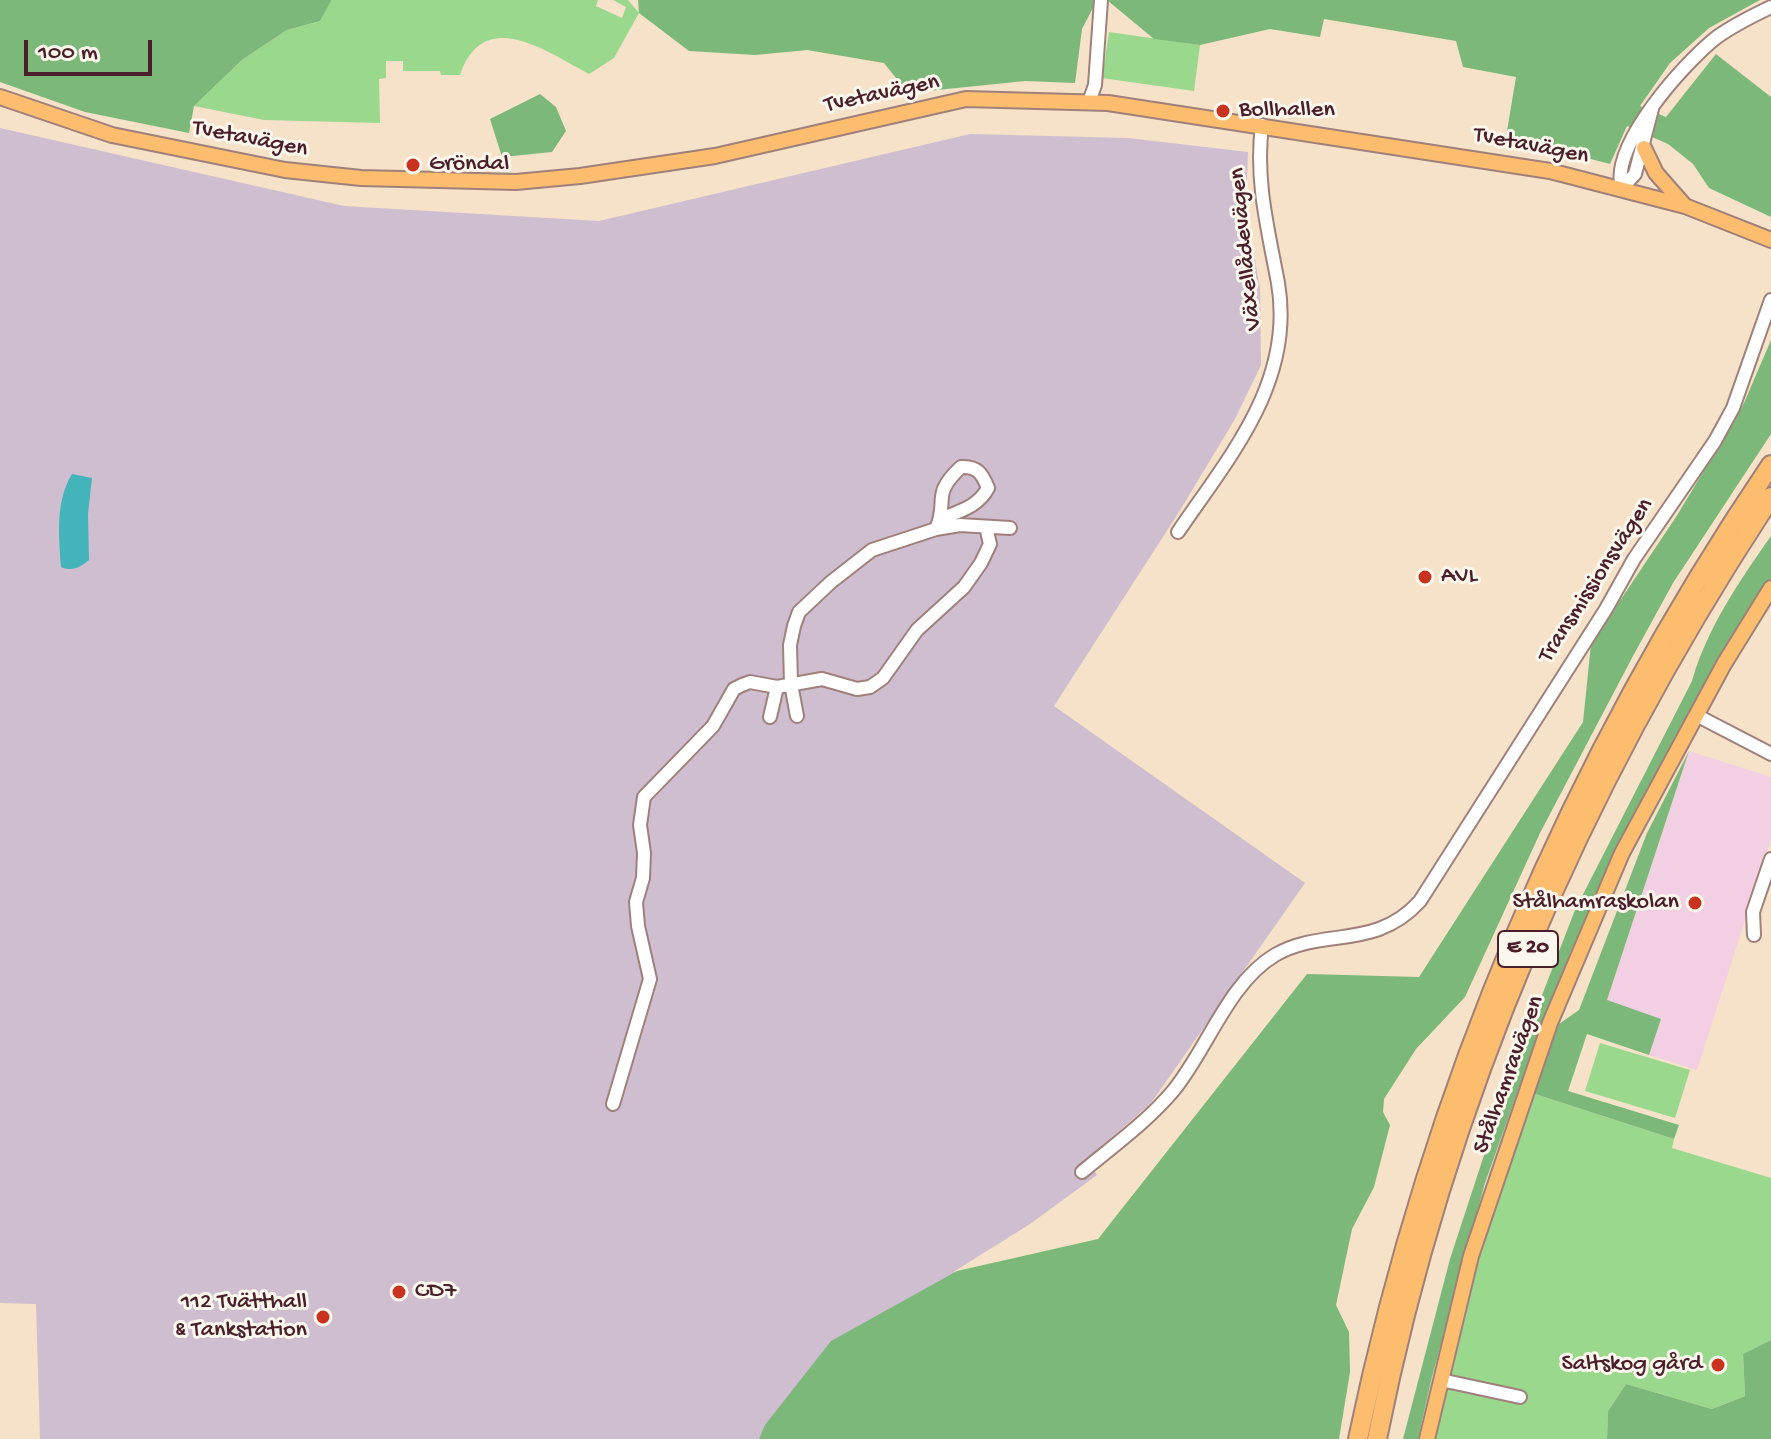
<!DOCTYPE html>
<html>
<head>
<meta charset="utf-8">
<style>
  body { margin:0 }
  #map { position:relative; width:1771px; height:1439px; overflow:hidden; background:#f5e2c8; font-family:"Gochi Hand",sans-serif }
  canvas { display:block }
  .scale { position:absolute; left:24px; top:40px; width:128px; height:36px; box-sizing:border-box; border:4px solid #4a1f2b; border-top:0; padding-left:10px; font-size:24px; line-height:28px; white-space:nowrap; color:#4a1f2b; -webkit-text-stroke:6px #fbf7ec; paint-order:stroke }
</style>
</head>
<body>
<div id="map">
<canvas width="1771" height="1439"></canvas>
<div class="scale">100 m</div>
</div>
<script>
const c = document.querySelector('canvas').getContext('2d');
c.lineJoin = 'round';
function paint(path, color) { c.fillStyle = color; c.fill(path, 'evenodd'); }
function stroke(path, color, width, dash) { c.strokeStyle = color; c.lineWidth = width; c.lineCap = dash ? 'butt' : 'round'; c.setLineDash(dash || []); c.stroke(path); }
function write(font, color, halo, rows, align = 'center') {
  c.font = font + ' "Gochi Hand",sans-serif'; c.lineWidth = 6; c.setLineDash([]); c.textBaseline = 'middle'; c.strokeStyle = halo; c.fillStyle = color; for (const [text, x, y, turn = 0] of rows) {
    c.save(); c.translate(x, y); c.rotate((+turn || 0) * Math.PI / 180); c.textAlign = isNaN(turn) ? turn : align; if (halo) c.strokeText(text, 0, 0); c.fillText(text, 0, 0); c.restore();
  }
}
paint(new Path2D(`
  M1689,751L1771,777V839L1697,1070L1649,1055L1660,1019L1607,1001Z`), '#f2cfe2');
paint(new Path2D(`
  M0,128L344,206L599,221L970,134L1128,138L1248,152L1246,207L1260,289L1261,365L1235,419L1179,512L1054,706L1305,883L1151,1103L1087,1159L1097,1175L1030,1224L955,1271L866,1385L819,1439H40L36,1304L0,1303Z`), '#cfbdd0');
paint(new Path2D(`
  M331,0H598L596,6L622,18L626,7L613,0H628L639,13L614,58L589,74C547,52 484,5 460,75H441L440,71H403V61H386V78L379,79L380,123L264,120L194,106L242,60L287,30L320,21Z
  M1109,32L1200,45L1194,91L1102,78Z
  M1600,1043L1690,1070L1675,1118L1585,1091Z
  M1532,1093L1674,1139L1672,1148L1771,1178V1340L1743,1354L1745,1396L1712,1409L1626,1384L1608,1411L1607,1439H1434L1478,1261Z`), '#9ad88e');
paint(new Path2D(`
  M0,0H331V1L320,21L287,30L242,60L194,106L189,133L85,112L0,82Z
  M638,0H1097L1082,29L1075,83L1025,81L908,93L884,63L807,50L755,55L689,51L639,13Z
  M1107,0H1760L1709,28L1670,63L1640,106L1666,117L1716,54L1771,97V217L1709,188L1693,164L1668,144L1627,126L1610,164L1506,137L1516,77L1463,67L1456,41L1324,19L1320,37L1270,29L1200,45L1154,39Z
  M540,94L556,107L566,131L552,152L502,157L490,119Z
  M1771,340V434L1673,583L1633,656L1540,833L1465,997L1416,1049L1384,1099L1383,1112L1390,1125L1374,1187L1352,1229L1336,1305L1349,1332L1350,1372L1339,1439H759L765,1425L831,1341L957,1271L1098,1239L1307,974L1419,977L1583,722L1591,644L1676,517L1726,434L1744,403Z
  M1771,536V578L1691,710L1617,851L1543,1020L1485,1183L1432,1377L1418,1439H1403L1450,1259L1506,1088L1575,910L1692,681C1707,628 1740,580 1771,536Z
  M1689,751L1607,1000L1661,1019L1649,1055L1587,1034L1568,1091L1679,1125L1674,1139L1532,1093L1559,1024L1579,1010L1647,833Z
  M1771,1340V1439H1607L1608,1411L1626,1384L1712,1409L1745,1396L1743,1354Z`), '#7bb879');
paint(new Path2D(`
  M72,474L92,478L88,514L89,560C81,567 72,572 61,567C59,536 55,502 72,474Z`), '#44b4bb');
const minor = new Path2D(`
  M1089,102L1095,85L1101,0
  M1652,109L1635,174L1622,188C1609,146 1685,62 1717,37C1734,25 1752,16 1771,7
  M936,529C949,500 930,496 961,467C977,466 982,473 988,488C978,507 959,511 941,519
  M1178,532C1229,457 1295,382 1278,283C1268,229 1255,181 1262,125
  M1696,715L1771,754
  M797,716L791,684L790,645L794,626L799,612L831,582L872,550L936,529L960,525L1010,528
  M770,717L777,687
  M1754,935L1753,912L1771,859
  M613,1104L650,979L638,926L636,902L643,878L644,853L640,825L644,797L713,726L734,689L742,685L750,682L777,687L822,679L857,689L870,687L883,678L917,630L964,587L981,563L990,544L986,527
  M1082,1172C1112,1147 1148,1121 1173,1091C1207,1050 1228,983 1275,955C1323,927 1375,951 1420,901L1606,609L1634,559L1715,441L1733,408L1771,300
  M1441,1380L1520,1397`);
const major = new Path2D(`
  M0,97L112,135L285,170L361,178L516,182L580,176L715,156L966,99L1108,103L1550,171L1685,206L1771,240
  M1644,148L1656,173L1685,206
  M1427,1439L1471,1256L1550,1023L1622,853L1724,664L1771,588`);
const highway = new Path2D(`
  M1358,1439C1431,1090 1571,760 1771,465
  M1377,1439C1444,1102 1582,783 1771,497`);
stroke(minor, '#a0807a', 16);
stroke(major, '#a0807a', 18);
stroke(highway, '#a0807a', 22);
stroke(minor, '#fff', 12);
stroke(major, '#fcbd6f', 14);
stroke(highway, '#fcbd6f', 18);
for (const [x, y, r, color] of [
  [1223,111,8,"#c8321e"],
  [413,165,8,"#c8321e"],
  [1425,577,8,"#c8321e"],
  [1695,903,8,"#c8321e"],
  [399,1292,8,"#c8321e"],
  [323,1317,8,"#c8321e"],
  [1718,1365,8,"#c8321e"]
]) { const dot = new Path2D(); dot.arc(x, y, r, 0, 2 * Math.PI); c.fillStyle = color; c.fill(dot); stroke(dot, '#fbf7ec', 3); }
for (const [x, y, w] of [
  [1528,949,60]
]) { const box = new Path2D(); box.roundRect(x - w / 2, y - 18, w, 36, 6); c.fillStyle = '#fbf7ec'; c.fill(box); stroke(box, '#4a1f2b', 2); }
write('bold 22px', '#4a1f2b', null, [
  ["E 20",1528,949]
]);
write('24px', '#4a1f2b', '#fbf7ec', [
  ["Tvetavägen",882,95,-12],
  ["Tvetavägen",250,140,11],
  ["Tvetavägen",1531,147,11],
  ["Växellådevägen",1247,249,-96],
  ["Transmissionsvägen",1597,581,-57],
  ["Stålhamravägen",1510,1075,-70]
]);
write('24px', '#4a1f2b', '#fbf7ec', [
  ["Bollhallen",1239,111],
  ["Gröndal",429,165],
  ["AVL",1441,577],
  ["Stålhamraskolan",1679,903,"right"],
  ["CD7",415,1292],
  ["112 Tvätthall",307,1303,"right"],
  ["& Tankstation",307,1331,"right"],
  ["Saltskog gård",1702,1365,"right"]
], 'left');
</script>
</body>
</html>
